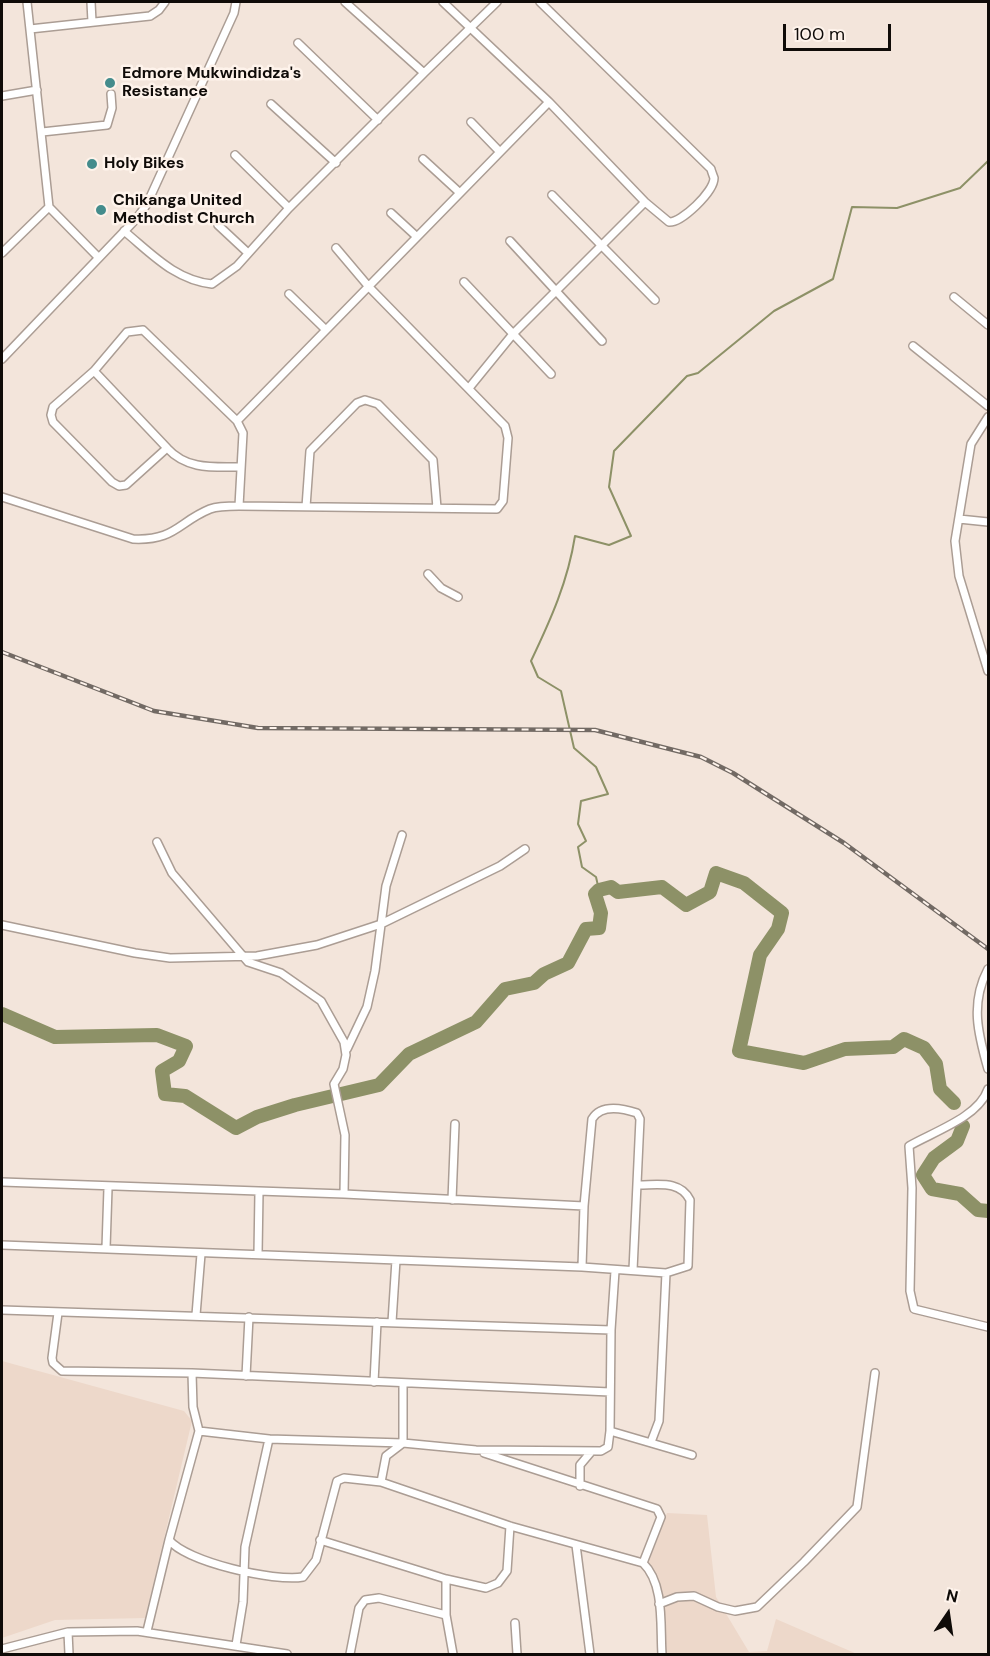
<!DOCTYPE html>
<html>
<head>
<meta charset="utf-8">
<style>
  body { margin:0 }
  #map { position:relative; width:990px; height:1656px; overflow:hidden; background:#f3e5db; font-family:"DM Sans",sans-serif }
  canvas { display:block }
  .frame { position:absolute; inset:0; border:3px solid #0f0b08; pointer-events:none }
  .north { position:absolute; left:918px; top:1584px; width:60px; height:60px; -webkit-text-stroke:4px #fef3eb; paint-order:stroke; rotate:13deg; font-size:16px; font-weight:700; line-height:24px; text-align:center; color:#0f0b08 }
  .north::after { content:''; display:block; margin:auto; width:21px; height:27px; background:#0f0b08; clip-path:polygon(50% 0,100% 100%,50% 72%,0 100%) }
  .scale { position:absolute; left:783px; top:24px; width:108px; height:27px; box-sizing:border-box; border:3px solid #0f0b08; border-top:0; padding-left:8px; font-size:18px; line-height:21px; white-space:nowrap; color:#0f0b08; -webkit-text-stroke:4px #fef3eb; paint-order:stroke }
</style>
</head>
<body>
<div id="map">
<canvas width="990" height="1656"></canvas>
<div class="frame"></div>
<div class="north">N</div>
<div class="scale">100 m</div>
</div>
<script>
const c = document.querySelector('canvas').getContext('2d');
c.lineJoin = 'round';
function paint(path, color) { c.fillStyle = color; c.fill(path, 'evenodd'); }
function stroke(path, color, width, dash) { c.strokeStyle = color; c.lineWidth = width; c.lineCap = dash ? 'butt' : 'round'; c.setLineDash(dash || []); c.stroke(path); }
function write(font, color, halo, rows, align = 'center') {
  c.font = font + ' "DM Sans",sans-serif'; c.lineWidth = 5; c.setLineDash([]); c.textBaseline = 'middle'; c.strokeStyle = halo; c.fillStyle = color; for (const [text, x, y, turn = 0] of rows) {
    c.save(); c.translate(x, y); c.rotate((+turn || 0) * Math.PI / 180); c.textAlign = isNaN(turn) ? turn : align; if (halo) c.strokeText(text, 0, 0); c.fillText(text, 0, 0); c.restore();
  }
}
paint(new Path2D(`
  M2,1361L184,1411L192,1421L145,1618L55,1620L2,1638Z
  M667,1513L707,1515L716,1597L749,1652L767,1651L776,1619L857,1654H666L662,1608L648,1564Z`), '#edd8ca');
stroke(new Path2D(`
  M599,890L596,877L582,867L578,847L586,841L578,824L581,801L608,794L596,767L574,748L561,691L538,677L531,661C551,619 568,581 575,536L609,545L631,536L609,487L614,451L687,376L698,373L774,311L833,279L852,207L897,208L960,188L988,161`), '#8d9167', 2);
stroke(new Path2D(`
  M2,1014L55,1037L157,1035L186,1046L179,1061L162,1071L165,1094L185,1096L236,1128L257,1117L295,1105L379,1085L409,1054L476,1022L505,989L534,983L544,974L568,963L586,929L599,928L601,913L595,894L599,890L611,887L618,892L662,887L686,905L710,892L716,873L744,883L782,913L778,929L760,955L739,1051L804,1063L845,1049L893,1047L904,1039L924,1048L936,1064L940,1089L954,1103
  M963,1126L957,1141L934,1158L923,1175L932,1189L960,1194L978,1210L988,1211`), '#8d9167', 14);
const minor = new Path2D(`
  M27,2L49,207L98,257
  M91,2L92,22
  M345,2L424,73L497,2
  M443,2L549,102L645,202L669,222C681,223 714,192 714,178C714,178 711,170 711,169L540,2
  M30,29L150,16L159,10L165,2
  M298,43L378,120
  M2,96L37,90
  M271,104L336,163
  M471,122L500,152
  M42,132L107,125L112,108L111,94
  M235,155L289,208
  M423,159L460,193
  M552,195L655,300
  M391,213L416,236
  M218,225L248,253
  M124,231C152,254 175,280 212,284L237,266L289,208L424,73
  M510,241L602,341
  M2,253L49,207
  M464,282L551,374
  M289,294L325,329
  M954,297L988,325
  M913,346L988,406
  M2,359L137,218L147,204L234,13L236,2
  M94,371L167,448L126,485L119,486L112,482L53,422L51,415L53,407L94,371L127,332L143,330L237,421L243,433L239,506
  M469,388L513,334L645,202
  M988,417L971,444L955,541L959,576L988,671
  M237,421L549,102
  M167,448C187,470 213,467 241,467
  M2,497L133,539C175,541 178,522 210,509C218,506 230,506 239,506L497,509L503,501L508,438L505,426L369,287L336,248
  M306,507L310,451L357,403L365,400L378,404L433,460L437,508
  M959,519L988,522
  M428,574L441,588L458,597
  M157,842L172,873L248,962L281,973L321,1001L344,1042L346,1055L343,1069L334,1084L345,1135L344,1194
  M2,925L135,953L170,958L257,956L317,945L381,924L500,866L525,849
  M988,969C970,1003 978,1034 988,1069
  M347,1049L367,1007L375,971L386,886L402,835
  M988,1089C979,1117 933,1132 909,1146L912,1188L910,1291L914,1309L988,1327
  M2,1182L344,1194L584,1206L592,1119C601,1104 622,1108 637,1113L640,1119L633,1270
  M452,1200L455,1124
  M2,1245L582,1267L666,1273L688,1266L690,1200C680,1180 658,1185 639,1185
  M106,1248L108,1188
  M258,1254L259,1192
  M582,1267L584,1206
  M2,1310L611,1330
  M58,1313L52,1358L53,1363L62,1371L192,1373
  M196,1315L201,1254
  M392,1322L396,1260
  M246,1376L249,1317
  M374,1382L377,1322
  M610,1392L192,1373L193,1407L199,1431L269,1439L403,1443L476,1450L601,1451L608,1447L610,1431L611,1330L615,1271
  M199,1431L169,1540C187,1562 274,1582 303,1577L316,1560L337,1481L344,1478L381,1482L510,1526L643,1563C665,1584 660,1627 662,1654
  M610,1431L692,1455
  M651,1442L659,1421L666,1273
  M403,1443V1384
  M484,1453L657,1509L661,1517L643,1563
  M381,1482L386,1456L403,1443
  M580,1486V1465L591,1452
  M320,1540L446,1579L486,1588L498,1583L507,1571L510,1526
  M576,1545L590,1654
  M446,1579V1615L453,1654
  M659,1604L677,1597L694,1596L718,1607L735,1611L757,1607L804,1562L857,1507L875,1373
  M515,1623L517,1654
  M147,1631L169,1540
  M68,1632L69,1654
  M236,1645L243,1602L245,1547L269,1439
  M2,1649L68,1632L137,1631L287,1654
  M350,1654L359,1608L365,1600L379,1598L446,1615`);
stroke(minor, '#ab9d94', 10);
stroke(minor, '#fff', 7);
const rail = new Path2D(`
  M2,652L154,711L258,728L595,730L701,757L733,773L844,843L988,949`);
stroke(rail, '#726a64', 4.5);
stroke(rail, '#fef3eb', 2, [7]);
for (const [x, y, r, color] of [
  [110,83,6,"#448c8c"],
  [92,164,6,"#448c8c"],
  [101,210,6,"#448c8c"]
]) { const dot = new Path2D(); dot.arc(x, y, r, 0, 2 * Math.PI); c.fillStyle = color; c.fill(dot); stroke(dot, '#fef3eb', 2); }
write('bold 16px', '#0f0b08', '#fef3eb', [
  ["Edmore Mukwindidza's",122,74],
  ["Resistance",122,92],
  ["Holy Bikes",104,164],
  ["Chikanga United",113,201],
  ["Methodist Church",113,219]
], 'left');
</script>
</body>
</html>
